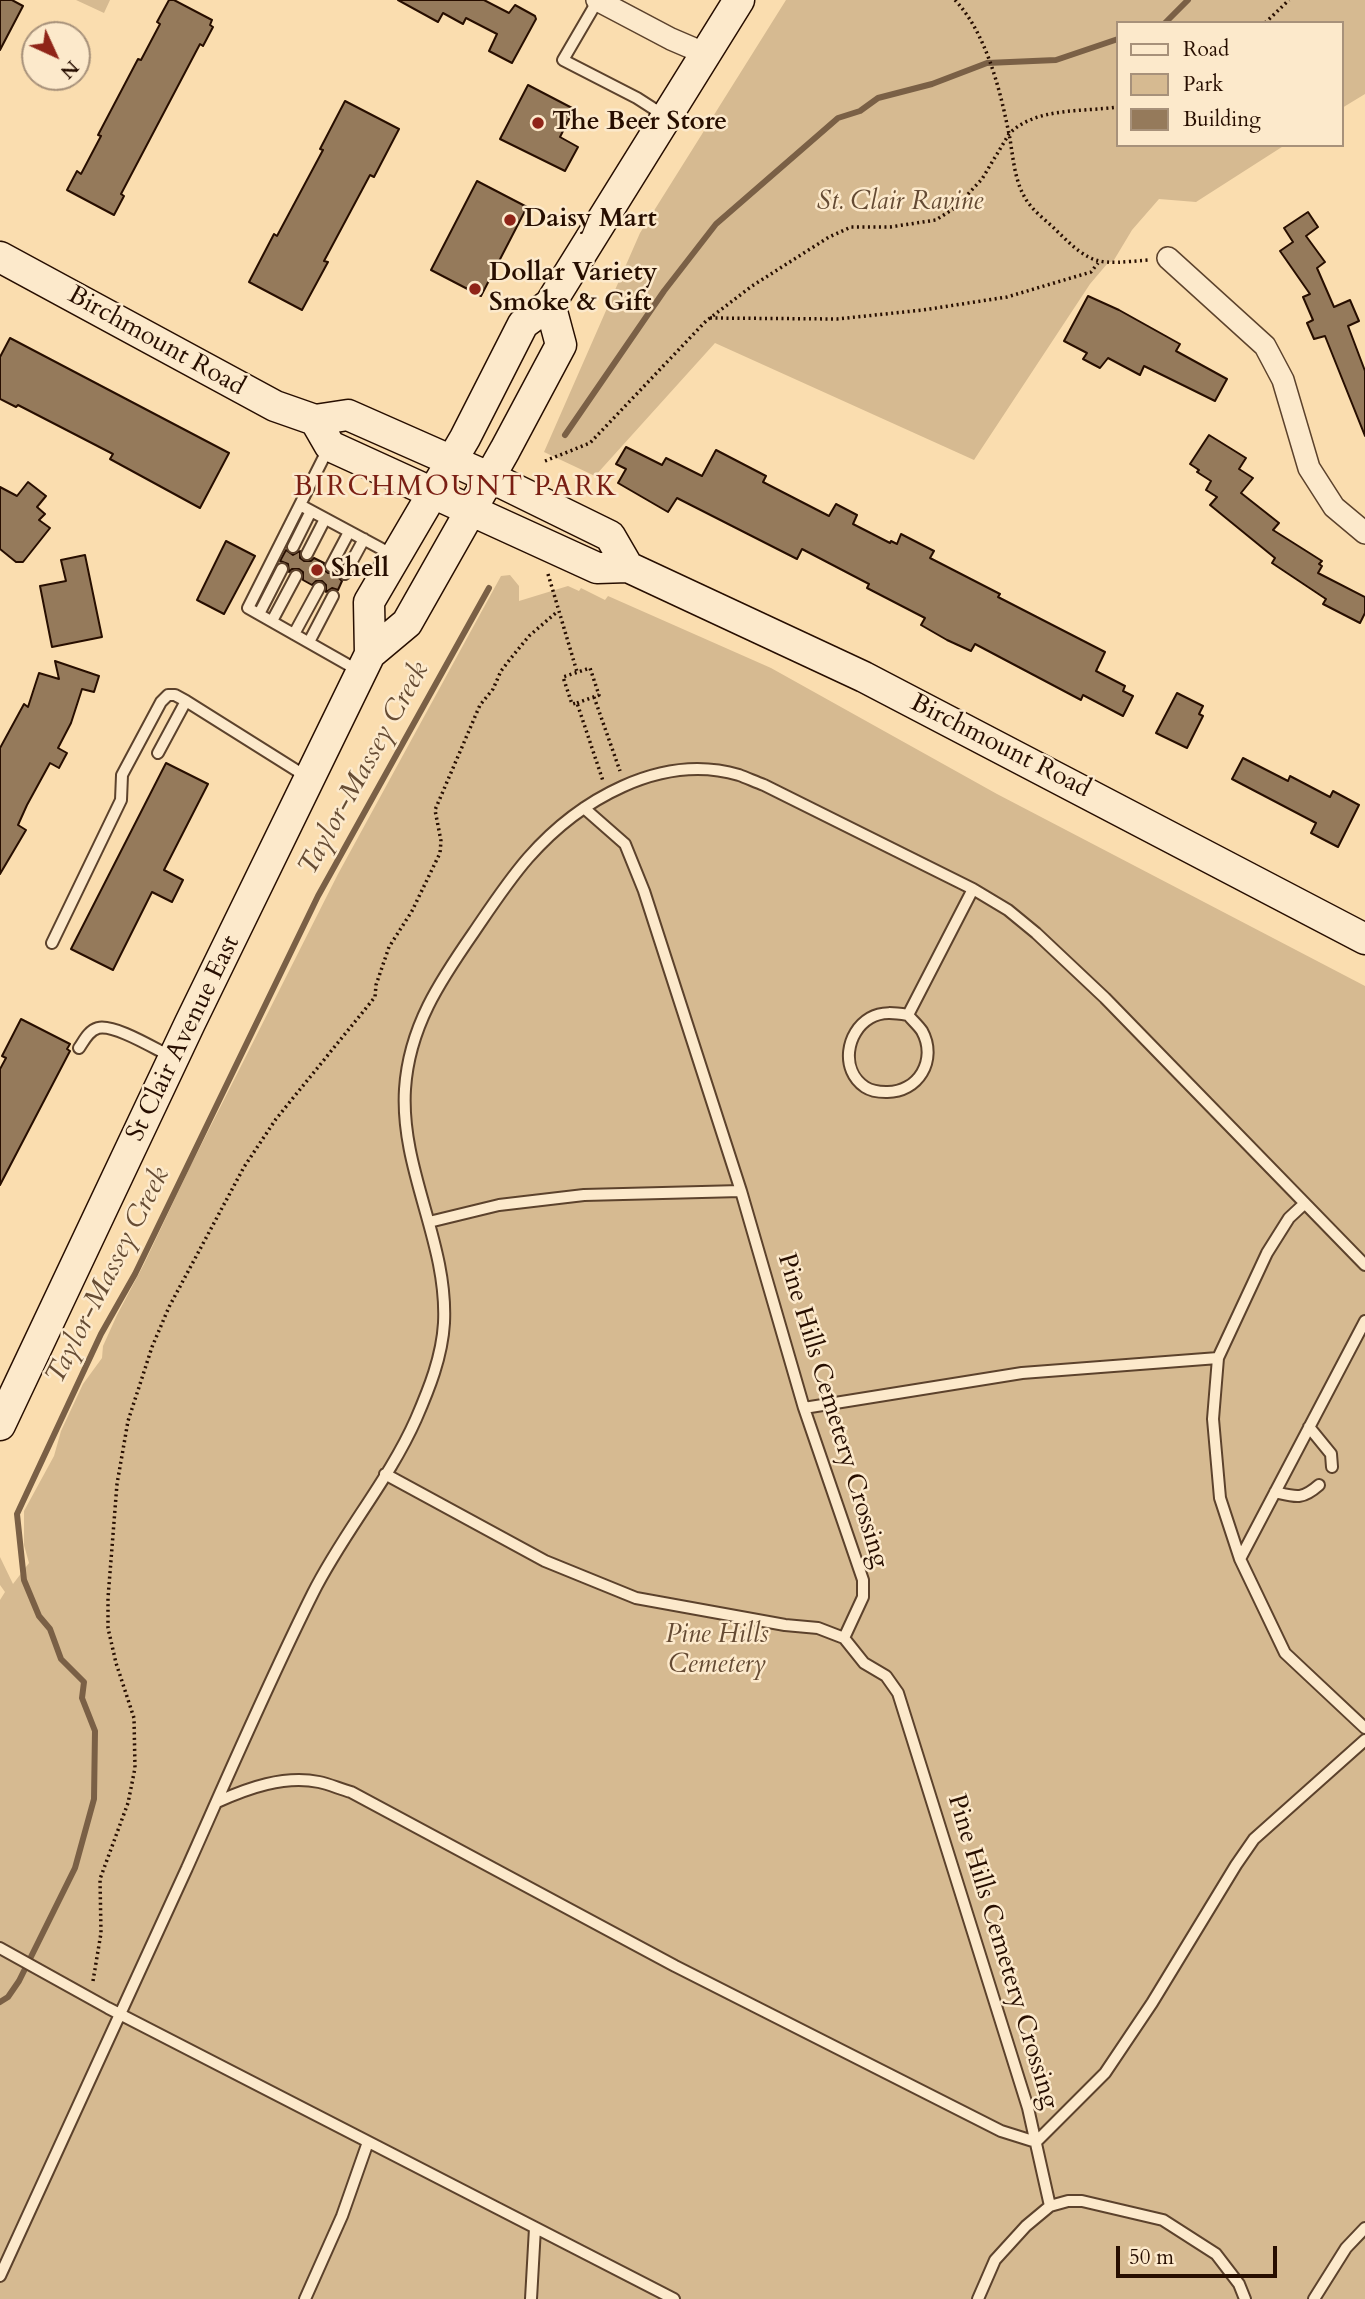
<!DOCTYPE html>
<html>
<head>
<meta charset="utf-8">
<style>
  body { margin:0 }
  #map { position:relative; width:1365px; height:2299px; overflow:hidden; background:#faddaf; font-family:Cardo,serif }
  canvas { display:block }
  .legend { position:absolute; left:1116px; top:21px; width:228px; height:126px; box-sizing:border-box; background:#fce9cb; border:2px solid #a7917a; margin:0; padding:9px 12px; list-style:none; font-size:21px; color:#270e00 }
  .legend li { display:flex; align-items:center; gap:14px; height:35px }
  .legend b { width:35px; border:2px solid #a7917a }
  .north { position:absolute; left:21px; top:21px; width:70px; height:70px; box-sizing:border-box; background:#fce9cb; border:2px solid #a7917a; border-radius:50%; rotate:135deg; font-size:19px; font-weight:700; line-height:28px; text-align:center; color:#270e00 }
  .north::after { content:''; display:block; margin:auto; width:24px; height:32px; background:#8f2418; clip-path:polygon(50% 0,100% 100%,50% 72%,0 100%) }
  .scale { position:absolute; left:1116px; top:2246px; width:161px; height:32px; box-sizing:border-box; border:4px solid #270e00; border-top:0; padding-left:9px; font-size:21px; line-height:24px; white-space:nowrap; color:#270e00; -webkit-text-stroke:5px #fce9cb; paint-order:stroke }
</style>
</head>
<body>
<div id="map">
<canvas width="1365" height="2299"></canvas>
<ul class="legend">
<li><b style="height:9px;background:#fce9cb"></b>Road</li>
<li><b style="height:19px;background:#d6ba91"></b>Park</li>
<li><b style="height:19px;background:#957a5b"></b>Building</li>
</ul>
<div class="north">N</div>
<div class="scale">50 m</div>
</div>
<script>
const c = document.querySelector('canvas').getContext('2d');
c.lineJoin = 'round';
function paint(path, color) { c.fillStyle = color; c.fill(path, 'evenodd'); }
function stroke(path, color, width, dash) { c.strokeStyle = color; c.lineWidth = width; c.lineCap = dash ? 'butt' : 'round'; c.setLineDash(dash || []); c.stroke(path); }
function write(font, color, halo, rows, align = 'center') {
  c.font = font + ' Cardo,serif'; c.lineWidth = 5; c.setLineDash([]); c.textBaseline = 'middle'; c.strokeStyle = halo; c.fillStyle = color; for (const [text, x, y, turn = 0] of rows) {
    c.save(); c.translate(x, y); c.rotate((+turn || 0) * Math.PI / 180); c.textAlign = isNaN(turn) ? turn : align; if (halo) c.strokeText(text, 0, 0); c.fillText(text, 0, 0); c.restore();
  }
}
paint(new Path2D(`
  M76,0H110L104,13Z
  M786,0H1365V94L1342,108V23H1118V145H1285L1196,202L1159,199L1132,230L1114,260L1107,264L1090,284L974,460L715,343L595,476L544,452L640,233Z
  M510,575L519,586V601L568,586L579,591L581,588L605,600L608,596L771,668L997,794L1365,986V2299H0V1600L5,1592L0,1585V1557L13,1584L29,1563L24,1545V1511L54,1456L61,1431L83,1384L102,1358L103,1346L117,1315L144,1264L190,1167L338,874L501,576Z`), '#d6ba91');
stroke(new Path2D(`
  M1165,23L1188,0
  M565,435L664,291L716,224L838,118L860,111L878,98L932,84L987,63L1056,60L1118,39
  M0,2002L8,1997L19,1981L75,1868L94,1799L95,1731L82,1698L84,1682L61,1659L50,1629L39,1616L24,1580L17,1514L101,1334L135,1274L318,896L489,588`), '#7a6046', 6);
const building = new Path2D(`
  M0,0H12L23,6L0,50Z
  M169,0H174L212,20L210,25L213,27L203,46L200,44L121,194L124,196L114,215L67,190L77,171L81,174L101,136L98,135L138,59L141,60L160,24L157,22Z
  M398,0H484L509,13L515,5L535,16L536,19L512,63L489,51L497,34L466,18L463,24L443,13L438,22Z
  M528,85L574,109L560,137L578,147L565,171L500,139Z
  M345,101L399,129L374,177L370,175L324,261L328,262L302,310L249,282L274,234L277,236L323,150L320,149Z
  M477,181L527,207L481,296L431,270Z
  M1308,212L1318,227L1306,236L1325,262L1317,268L1334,307L1350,300L1359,321L1348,326L1365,371V436L1325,336L1314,339L1307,323L1313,320L1303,297L1310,294L1280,251L1293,242L1284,228Z
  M1088,296L1119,310L1180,344L1176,351L1227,379L1215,401L1144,366L1140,375L1108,358L1100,368L1083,359L1087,353L1064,341Z
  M10,338L229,453L200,508L110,459L113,454L18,405L16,407L0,399V357Z
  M1209,435L1246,458L1239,469L1253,478L1241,493L1279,523L1273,530L1322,561L1319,564L1322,566L1318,573L1365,597V613L1360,623L1323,604L1326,599L1272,563L1275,558L1210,505L1217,497L1206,490L1211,481L1197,472L1199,470L1190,464Z
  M626,447L662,465L666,458L702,476L716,450L766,476L763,482L829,516L836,504L857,515L853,524L890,543L891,541L897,544L901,534L934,551L930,558L1000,594L998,597L1105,652L1096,671L1125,686L1123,691L1133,696L1123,716L1083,695L1081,700L975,644L971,651L947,640L921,625L925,618L867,588L869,584L802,549L797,559L677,498L668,512L618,483L626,469L616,464Z
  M28,482L46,496L37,507L45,514L39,520L50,528L23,562H16L0,549V487L17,496Z
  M226,541L255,556L224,614L197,600Z
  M286,550L293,555L300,551V558L304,561H311L314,558L324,563V570L328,573L338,570V577L342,581L338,590L332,588L326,592V585L322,581H316L312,585L303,580V572L299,569H292L289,572L288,564L280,561Z
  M85,555L102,637L52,647L40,586L66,581L61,560Z
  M55,661L99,676L94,692L82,689L71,723L58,748L67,753L59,768L50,763L27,805L18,825L26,830L0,874V748L24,704L28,707L39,673L59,679Z
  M1177,693L1203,706L1199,714L1203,716L1187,748L1156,733Z
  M1243,758L1288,781L1290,776L1330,797L1333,791L1359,805L1338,847L1311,833L1316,823L1232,779Z
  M166,763L208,784L164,870L183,880L172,902L152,892L113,970L71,949Z
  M21,1019L70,1044L67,1049L70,1051L0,1185V1069L6,1058L2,1056Z`);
paint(building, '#957a5b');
stroke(building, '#270e00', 2);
const service = new Path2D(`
  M598,0L563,60L637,98L665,116
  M328,449L248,608L359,671
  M300,505L393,555
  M293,547L311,511
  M307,554L325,519
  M331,566L349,532
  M345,574L364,539
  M259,614L282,569
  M272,621L296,576
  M294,634L319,588
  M309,642L333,596
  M158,753L186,701L307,777
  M584,808L625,844L644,891L741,1191L804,1408L863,1580V1597L844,1638L864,1663L886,1676L898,1693L1028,2108L1050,2206L1068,2201H1082L1163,2220L1216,2254L1239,2284L1245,2299
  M52,943L121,800L122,775L161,702L168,695H175L186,701
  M908,1015C895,1013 882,1011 870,1018C846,1032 840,1070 865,1087C871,1091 879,1092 886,1092C918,1093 938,1060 922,1031C918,1025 912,1020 908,1015L973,889
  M79,1048C84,1041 88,1031 98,1028C115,1024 155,1049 172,1057
  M1304,1204L1289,1218L1267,1253L1218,1358L1213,1419L1220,1498L1240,1559L1285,1653L1365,1728
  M429,1222L499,1205L584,1195L741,1191
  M804,1408L1022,1373L1218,1358
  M1309,1427L1331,1454L1332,1467
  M385,1474L545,1561L636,1598L785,1625L818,1628L844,1638
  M1275,1492C1296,1497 1302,1500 1319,1485
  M1240,1559L1365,1321
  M217,1802C248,1788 284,1775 319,1782C329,1784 340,1789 351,1792L675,1966L1001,2131L1036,2142
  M0,1948L108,2008L674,2299
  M1036,2142L1105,2073L1152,2003L1236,1865L1254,1839L1365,1740
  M0,2276C63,2140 125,2004 187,1868C228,1776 268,1683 313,1593C343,1533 389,1480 416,1419C429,1389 442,1357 444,1323C448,1242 400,1170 405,1089C409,1027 440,981 474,932C491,907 508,881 528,858C578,801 660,752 739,775C747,778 756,782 764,785L973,889L1008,910L1036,933L1105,998L1365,1265
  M305,2299L342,2216L368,2142
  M531,2299L535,2228
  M978,2299L995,2260L1026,2226L1050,2206
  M1314,2299L1346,2248L1365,2228`);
const minor = new Path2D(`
  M597,0L671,39L706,54
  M1168,258L1265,346L1283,380L1309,468L1334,507L1365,533`);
const secondary = new Path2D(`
  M0,257L275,406L315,420L348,415L502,483L610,536L628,567
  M315,420L330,446L597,568L628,567L864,677L1365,939
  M370,654L369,602L465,438L523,324L550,304L739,0
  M0,1425L190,1023L370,654L407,623L505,450L561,345L550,304`);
stroke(service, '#5c422c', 14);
stroke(minor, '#5c422c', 24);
stroke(secondary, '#270e00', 33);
stroke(new Path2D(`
  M955,0C987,34 1001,93 1010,139C1013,158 1015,180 1024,196C1031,210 1046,220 1057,231C1093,267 1099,264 1148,260
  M1265,23L1289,0
  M710,318L837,319L923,310L1007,297L1091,272L1098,263
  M545,461L590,443L706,321L752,286L829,237L851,227H890L936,220L956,207L982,179L1009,134C1035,107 1083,112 1118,107
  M548,574L577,672
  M594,697L620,771
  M577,703L599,695L590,668L563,677L572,704L577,703L603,781
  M93,1981L101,1933L100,1879L128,1803L135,1768L134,1718L116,1663L108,1628V1598L117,1484L128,1421L152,1347L169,1307L244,1167L276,1119L375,997L376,985L389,947L412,911L440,853L441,841L435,810L480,705L493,689L501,671L511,658L529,636L558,611`), '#270e00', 3.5, [2, 3.5]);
stroke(service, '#fce9cb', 10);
stroke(minor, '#fce9cb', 21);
stroke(secondary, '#fce9cb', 30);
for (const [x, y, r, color] of [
  [538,123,7,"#8f2418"],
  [510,220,7,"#8f2418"],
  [475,289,7,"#8f2418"],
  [317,570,7,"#8f2418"]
]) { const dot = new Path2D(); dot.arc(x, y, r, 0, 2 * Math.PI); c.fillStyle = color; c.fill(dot); stroke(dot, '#fce9cb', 2.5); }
write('bold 26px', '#270e00', '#fce9cb', [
  ["The Beer Store",552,123],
  ["Daisy Mart",524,220],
  ["Dollar Variety",489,274],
  ["Smoke & Gift",489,304],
  ["Shell",331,570]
], 'left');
write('italic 26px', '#644a33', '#fce9cb', [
  ["St. Clair Ravine",900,203],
  ["Pine Hills",717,1636],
  ["Cemetery",717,1666]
]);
write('26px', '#270e00', '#fce9cb', [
  ["Birchmount Road",156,342,29],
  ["Birchmount Road",1000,747,27],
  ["St Clair Avenue East",184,1039,-64],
  ["Pine Hills Cemetery Crossing",832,1411,73],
  ["Pine Hills Cemetery Crossing",1002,1952,73]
]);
c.letterSpacing = '2px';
write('28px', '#7a1f14', '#fce9cb', [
  ["BIRCHMOUNT PARK",456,489]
]);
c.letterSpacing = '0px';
write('italic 28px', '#664c34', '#fce9cb', [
  ["Taylor-Massey Creek",365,769,-61],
  ["Taylor-Massey Creek",109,1276,-63]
]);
</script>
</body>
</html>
